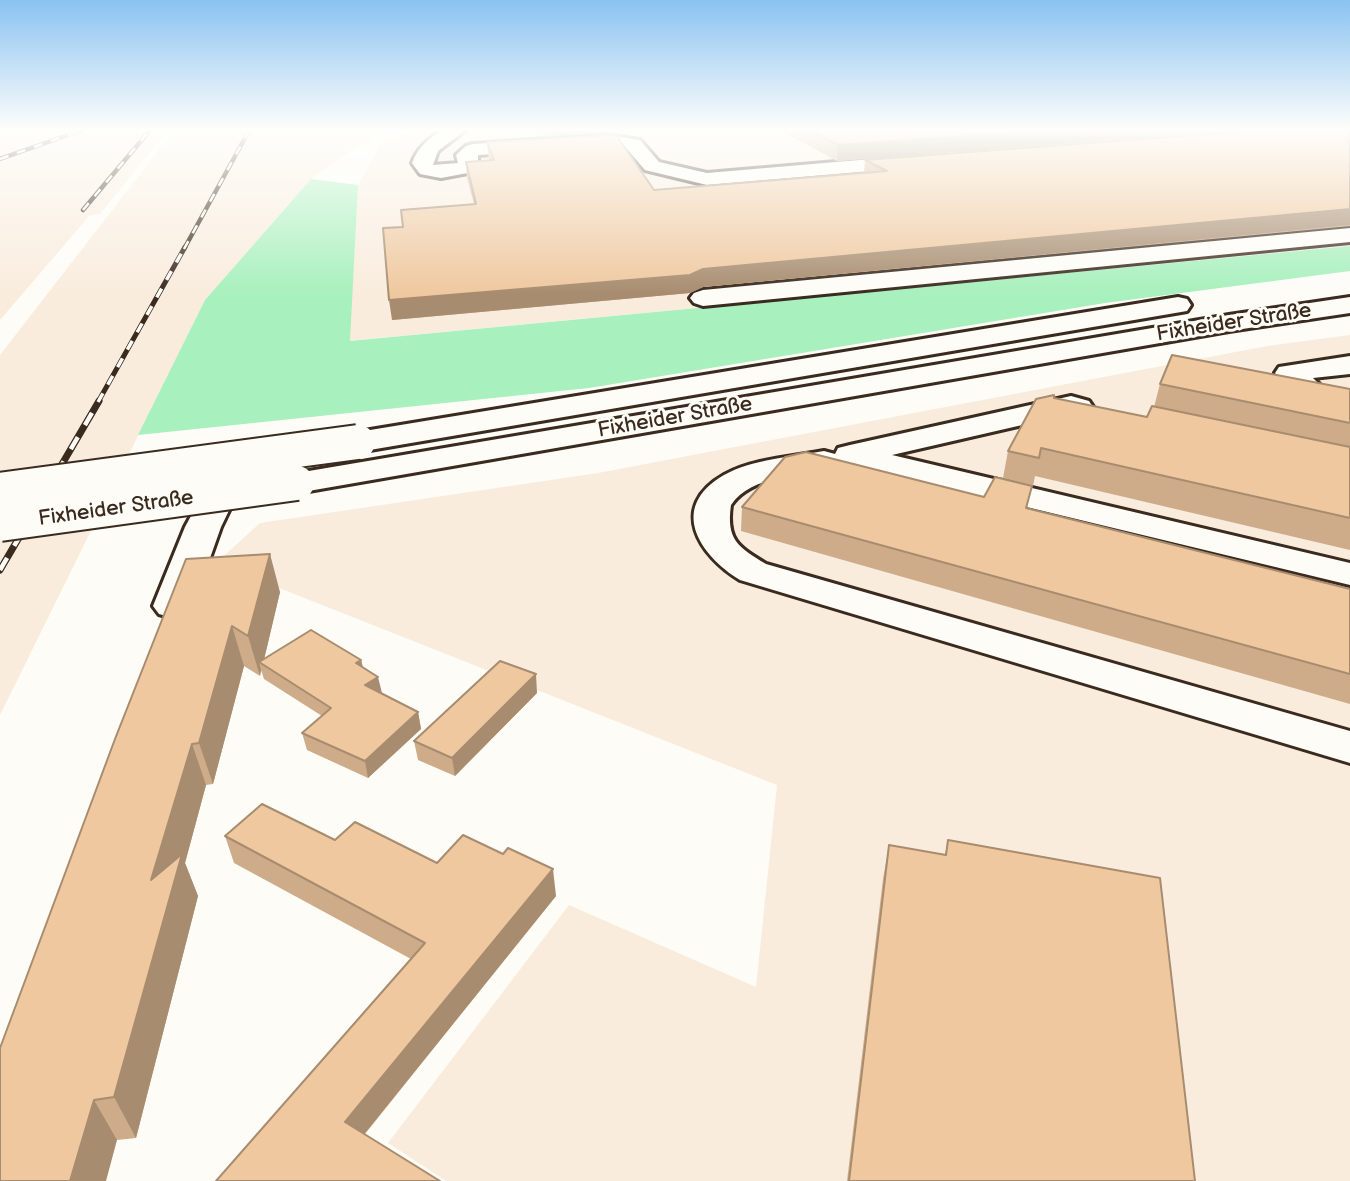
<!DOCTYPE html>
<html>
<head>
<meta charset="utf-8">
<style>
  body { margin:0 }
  canvas { display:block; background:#fdfcf7 }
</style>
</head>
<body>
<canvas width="1350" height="1181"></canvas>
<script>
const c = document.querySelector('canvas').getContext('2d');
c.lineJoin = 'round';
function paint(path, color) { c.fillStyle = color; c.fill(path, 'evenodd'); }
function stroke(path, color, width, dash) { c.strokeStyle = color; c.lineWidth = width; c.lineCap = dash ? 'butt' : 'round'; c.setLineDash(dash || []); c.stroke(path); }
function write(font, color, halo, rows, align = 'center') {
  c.font = font + ' "Balsamiq Sans",sans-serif'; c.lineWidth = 6; c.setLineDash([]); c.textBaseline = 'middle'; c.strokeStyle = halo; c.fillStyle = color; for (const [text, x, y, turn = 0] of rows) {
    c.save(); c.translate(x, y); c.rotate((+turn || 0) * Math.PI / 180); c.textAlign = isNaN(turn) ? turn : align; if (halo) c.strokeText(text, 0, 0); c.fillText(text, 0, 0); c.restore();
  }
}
paint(new Path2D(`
  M0,129H169L100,214L90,215L0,320Z
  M175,129H389L360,144L311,179L205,300L0,715V355Z
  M414,129H1350V246L349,341L358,185L381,144Z
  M1350,335V1181H446L388,1143L569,905L756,987L777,785L216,563L260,523L598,473L1267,346Z`), '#f9ecdd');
paint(new Path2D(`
  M311,179L358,185L350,341L1350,246V271L1105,303L589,388L138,435L205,300Z`), '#a8f0bd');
const minor = new Path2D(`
  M445,129H467L438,151L433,165L458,163L456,155L466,146L473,144L608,135L640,140L659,162L707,173L918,155L928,161L918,167L707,185L645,170L627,149L608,147L478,155V166L473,172L441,178L420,174L412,163C418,147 430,137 445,129Z
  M1350,228V242L703,306L694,303L690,298L694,293L703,290Z
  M1350,356V374L1313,378L1333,398L1329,404C1307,410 1287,390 1275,373L1279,367Z
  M1071,396L1089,401L1093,407L1089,413L1078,416L1070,414L892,455L1350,563V585L840,462L836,468C803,476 752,474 731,505C726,540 738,547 766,564L1350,731V763L740,580C699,555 668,507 724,475C753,459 792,457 824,451L835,454L838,448L850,445Z
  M230,463L242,466L247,473L221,527L193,606L187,614L173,618L159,614L153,606L185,527L218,466Z`);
const highway = new Path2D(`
  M1178,297L1187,299L1191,305L1187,311L358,452L347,449L342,442L347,435L358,432Z
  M1350,297V313L1229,331L297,493L285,490L280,483L285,476L297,473L1229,315Z`);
stroke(minor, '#3b2a1e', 6);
stroke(highway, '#3b2a1e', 6);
paint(minor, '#fdfcf7');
paint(highway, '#fdfcf7');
const railFar2 = new Path2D(`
  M0,159L85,129
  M83,210L151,129
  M184,249L250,129`);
const railFar1 = new Path2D(`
  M98,402L185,247`);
const rail = new Path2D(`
  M0,570L99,401`);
stroke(railFar2, '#3b2a1e', 4.5);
stroke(railFar1, '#3b2a1e', 5);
stroke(rail, '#3b2a1e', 7);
stroke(railFar2, '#fdfcf7', 2.5, [9]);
stroke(railFar1, '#fdfcf7', 3.5, [10]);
stroke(rail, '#fdfcf7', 4.5, [14]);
const highwayBridge = new Path2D(`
  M0,490L358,442
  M0,524L297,483`);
stroke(highwayBridge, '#3b2a1e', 38, []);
stroke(highwayBridge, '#fdfcf7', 34);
paint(new Path2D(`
  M778,129H1261L837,161Z
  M1350,129V226L703,287L690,293L392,320L403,227L474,204L467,178L466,162L489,161L487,142L654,190L864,173L865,160Z
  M1160,384L1350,389V550L1035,476L1033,486L1003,478L1008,451L1054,398L1147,417L1154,407Z
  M1032,486L1027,508L1350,589V704L741,531L742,507L984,497Z
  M186,559L280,592L264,659L361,660L363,668L381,694L418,712L421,729L368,778L307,750L302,733L322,716L264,679L261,670L260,676L244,666L213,784L206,785L185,863L198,896L136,1138L117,1140L0,1181Z
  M537,693L455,776L418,760L414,741Z
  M225,836L335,840L437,863L556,896L365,1134L216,1181L411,959L234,863Z
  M948,840L1195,1181H847L883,879L889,845L945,855Z`), '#ceac89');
paint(new Path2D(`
  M543,129H604V133L544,137Z
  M1063,129H1261L837,161L838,145Z
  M1350,209V225L703,287L690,293L392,320L389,300L703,269Z
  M270,554L280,592L263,664L259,662L261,670L260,676L248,636Z
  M232,626L244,666L213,784L199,743Z
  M361,660L365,676L356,663Z
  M536,674L537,693L455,776L452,758Z
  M378,677L382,693L365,685Z
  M418,712L421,729L368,778L365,761Z
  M192,744L206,785L185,863L198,896L136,1138L114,1097L151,880Z
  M553,869L556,896L353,1148L345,1122Z
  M94,1100L117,1140L106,1181H70Z`), '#a78c6f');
const building = new Path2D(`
  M807,129H1063L838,145Z
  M1275,129H1350V209L703,269L690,275L389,300L383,228L403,227L401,210L476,204L466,162L494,160L487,142L616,135L654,190L887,171L865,160Z
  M1172,355L1350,389V423L1160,384Z
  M1054,395V398L1147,417L1152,406L1350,447V518L1041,448L1039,458L1008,451L1036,399Z
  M806,452L984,497L995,477L1032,486L1026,508L1350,589V674L742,507L785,457Z
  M270,554L248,636L232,626L199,743L192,744L151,880L182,854L114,1097L94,1100L70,1181H0V1048L115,739L186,559Z
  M311,630L361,660L356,663L378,677L365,685L418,712L365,761L302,733L331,708L259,662Z
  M500,661L536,674L452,758L414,741Z
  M262,804L335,840L355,822L437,863L463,835L503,854L508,848L553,869L345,1122L440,1181H216L425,943L225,836Z
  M948,840L1160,878L1195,1181H849L889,845L946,855Z`);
paint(building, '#efc89f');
stroke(building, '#a78c6f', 2);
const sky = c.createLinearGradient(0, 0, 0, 294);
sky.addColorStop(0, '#8ac2f1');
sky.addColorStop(0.44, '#fefefb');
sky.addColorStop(1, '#fefefb00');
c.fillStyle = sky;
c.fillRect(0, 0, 1350, 294);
write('21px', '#3b2a1e', '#fdfcf7', [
  ["Fixheider Straße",1234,323,-9],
  ["Fixheider Straße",675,418,-10],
  ["Fixheider Straße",116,509,-8]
]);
</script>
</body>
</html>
